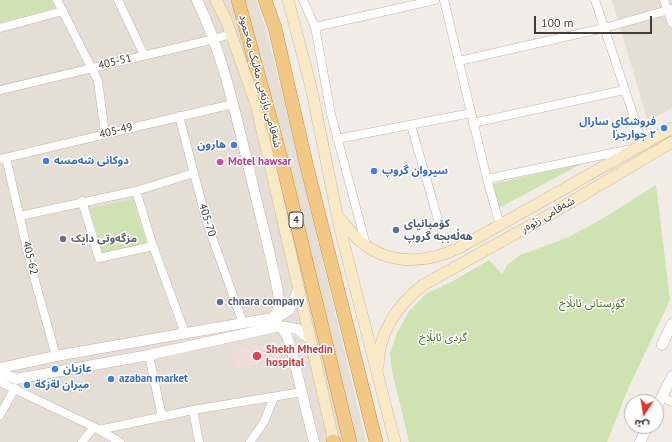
<!DOCTYPE html>
<html>
<head>
<meta charset="utf-8">
<style>
  body { margin:0 }
  #map { position:relative; width:672px; height:442px; overflow:hidden; background:#f1ece5; font-family:"PT Sans","Noto Sans Arabic",sans-serif }
  canvas { display:block }
  .north { position:absolute; left:624px; top:394px; width:40px; height:40px; box-sizing:border-box; background:#fff; border:1px solid #b3b1ae; border-radius:50%; rotate:192deg; font-size:11px; font-weight:700; line-height:16px; text-align:center; color:#423c35 }
  .north::after { content:''; display:block; margin:auto; width:14px; height:18px; background:#e53627; clip-path:polygon(50% 0,100% 100%,50% 72%,0 100%) }
  .scale { position:absolute; left:534px; top:16px; width:118px; height:18px; box-sizing:border-box; border:2px solid #423c35; border-top:0; padding-left:5px; font-size:12px; line-height:14px; white-space:nowrap; color:#423c35; -webkit-text-stroke:3px #fff; paint-order:stroke }
</style>
</head>
<body>
<div id="map">
<canvas width="672" height="442"></canvas>
<div class="north">ش</div>
<div class="scale">100 m</div>
</div>
<script>
const c = document.querySelector('canvas').getContext('2d');
c.lineJoin = 'round';
function paint(path, color) { c.fillStyle = color; c.fill(path, 'evenodd'); }
function stroke(path, color, width, dash) { c.strokeStyle = color; c.lineWidth = width; c.lineCap = dash ? 'butt' : 'round'; c.setLineDash(dash || []); c.stroke(path); }
function write(font, color, halo, rows, align = 'center') {
  c.font = font + ' "PT Sans","Noto Sans Arabic",sans-serif'; c.lineWidth = 3; c.setLineDash([]); c.textBaseline = 'middle'; c.strokeStyle = halo; c.fillStyle = color; for (const [text, x, y, turn = 0] of rows) {
    c.save(); c.translate(x, y); c.rotate((+turn || 0) * Math.PI / 180); c.textAlign = isNaN(turn) ? turn : align; if (halo) c.strokeText(text, 0, 0); c.fillText(text, 0, 0); c.restore();
  }
}
paint(new Path2D(`
  M0,0H256L266,29L292,133L366,442H0Z
  M612,0H672V108L648,122Z`), '#e4ded4');
paint(new Path2D(`
  M264,338L266,346L280,343L282,361L268,363L270,371L267,363L235,368L232,351L265,346Z`), '#f0dbd9');
paint(new Path2D(`
  M0,0H51L55,8L0,22Z
  M583,163L499,208L493,184Z
  M656,185L670,300L628,389L607,442H409L392,371L390,353L397,333L409,311L426,294L455,280L489,260L502,274L507,265L520,255L569,237L600,220Z
  M132,199L147,243L103,255L90,209Z`), '#cfe2b1');
const minor = new Path2D(`
  M57,0L98,81L105,134
  M118,0L144,55
  M303,0L315,27L331,114L366,245
  M444,0L487,179L500,225
  M595,0L643,144
  M664,0L672,23
  M315,27L435,0
  M0,28L63,11
  M459,61L604,28L672,9
  M0,90L214,39L231,34
  M179,116L207,223L243,323
  M473,123L624,90
  M411,125L439,223
  M337,139L471,113
  M6,158L32,270L56,356
  M0,159L233,104
  M487,179L627,150
  M136,191L153,246L185,333
  M82,201L99,258L153,246
  M20,216L136,191L194,173
  M149,355L162,417
  M0,382L94,427L120,442
  M662,397L672,402
  M193,410L302,392
  M0,415L15,388
  M99,430L193,410L199,442
  M82,442L94,427
  M250,442L264,422L274,397`);
const tertiary = new Path2D(`
  M197,0C224,56 236,117 251,177C260,217 272,257 279,298L278,311L273,318
  M280,326L287,336L291,348L314,442
  M662,345L672,324
  M0,368L56,356L278,317L290,309L299,288
  M0,373L16,379L149,355L280,326L297,329L311,340
  M656,409L672,376
  M640,442L648,426`);
const secondary = new Path2D(`
  M216,0L226,20L256,104L334,442
  M288,0L311,87L340,229L395,442
  M339,218C347,227 355,238 365,245C394,266 429,262 459,248L672,128
  M378,366C379,331 397,306 423,285L549,215L672,142`);
const trunk = new Path2D(`
  M238,0L282,162L350,442
  M265,0L275,28L306,163L376,442
  M333,441L334,442`);
stroke(minor, '#beb6ac', 9);
stroke(tertiary, '#beb6ac', 11);
stroke(secondary, '#cdbb98', 12);
stroke(trunk, '#ce9042', 14);
stroke(minor, '#fff', 8);
stroke(tertiary, '#fff', 10);
stroke(secondary, '#f9e9c7', 11);
stroke(trunk, '#f2c886', 13);
for (const [x, y, r, color] of [
  [664,128,4,"#3f7fe0"],
  [234,145,4,"#3f7fe0"],
  [46,161,4,"#3f7fe0"],
  [220,162,4,"#d1479c"],
  [374,171,4,"#3f7fe0"],
  [396,230,4,"#5c6f8a"],
  [63,239,4,"#6b7280"],
  [220,302,4,"#5c6f8a"],
  [257,356,5,"#e0444e"],
  [55,369,4,"#3f7fe0"],
  [111,379,4,"#3f7fe0"],
  [27,385,4,"#3f7fe0"]
]) { const dot = new Path2D(); dot.arc(x, y, r, 0, 2 * Math.PI); c.fillStyle = color; c.fill(dot); stroke(dot, '#fff', 1.5); }
for (const [x, y, w] of [
  [296,220,14]
]) { const box = new Path2D(); box.roundRect(x - w / 2, y - 8, w, 16, 3); c.fillStyle = '#fff'; c.fill(box); stroke(box, '#423c35', 1); }
write('bold 10px', '#423c35', null, [
  ["4",296,220]
]);
write('11px', '#423c35', '#fff', [
  ["405-51",115,62,-14],
  ["شەقامی بازنەیی مەلیک مەحمود",260,81,75],
  ["405-49",116,131,-14],
  ["شەقامی زێوەر",548,215,-30],
  ["405-70",207,220,73],
  ["405-62",30,258,76]
]);
write('bold 11px', '#366cbe', '#fff', [
  ["فروشكاي سارال",656,122,"right"],
  ["٢ جوارجرا",656,135,"right"],
  ["هارون",226,145,"right"],
  ["دوکانی شەمسە",54,161],
  ["سیروان گروپ",382,171],
  ["عازبان",63,369],
  ["azaban market",119,379],
  ["ميران لةزكة",35,385]
], 'left');
write('bold 11px', '#b23c85', '#fff', [
  ["Motel hawsar",228,162]
], 'left');
write('bold 11px', '#4e5e75', '#fff', [
  ["کۆمپانیای",404,224],
  ["ھەڵەبجە گروپ",404,237],
  ["chnara company",228,302]
], 'left');
write('bold 11px', '#5b616d', '#fff', [
  ["مزگەوتی دایک",71,239]
], 'left');
write('11px', '#4b6e2e', '#fff', [
  ["گۆڕستانی ئابڵاخ",592,304],
  ["گردی ئابڵاخ",443,338]
]);
write('bold 11px', '#be3a42', '#fff', [
  ["Shekh Mhedin",266,350],
  ["hospital",266,363]
], 'left');
</script>
</body>
</html>
